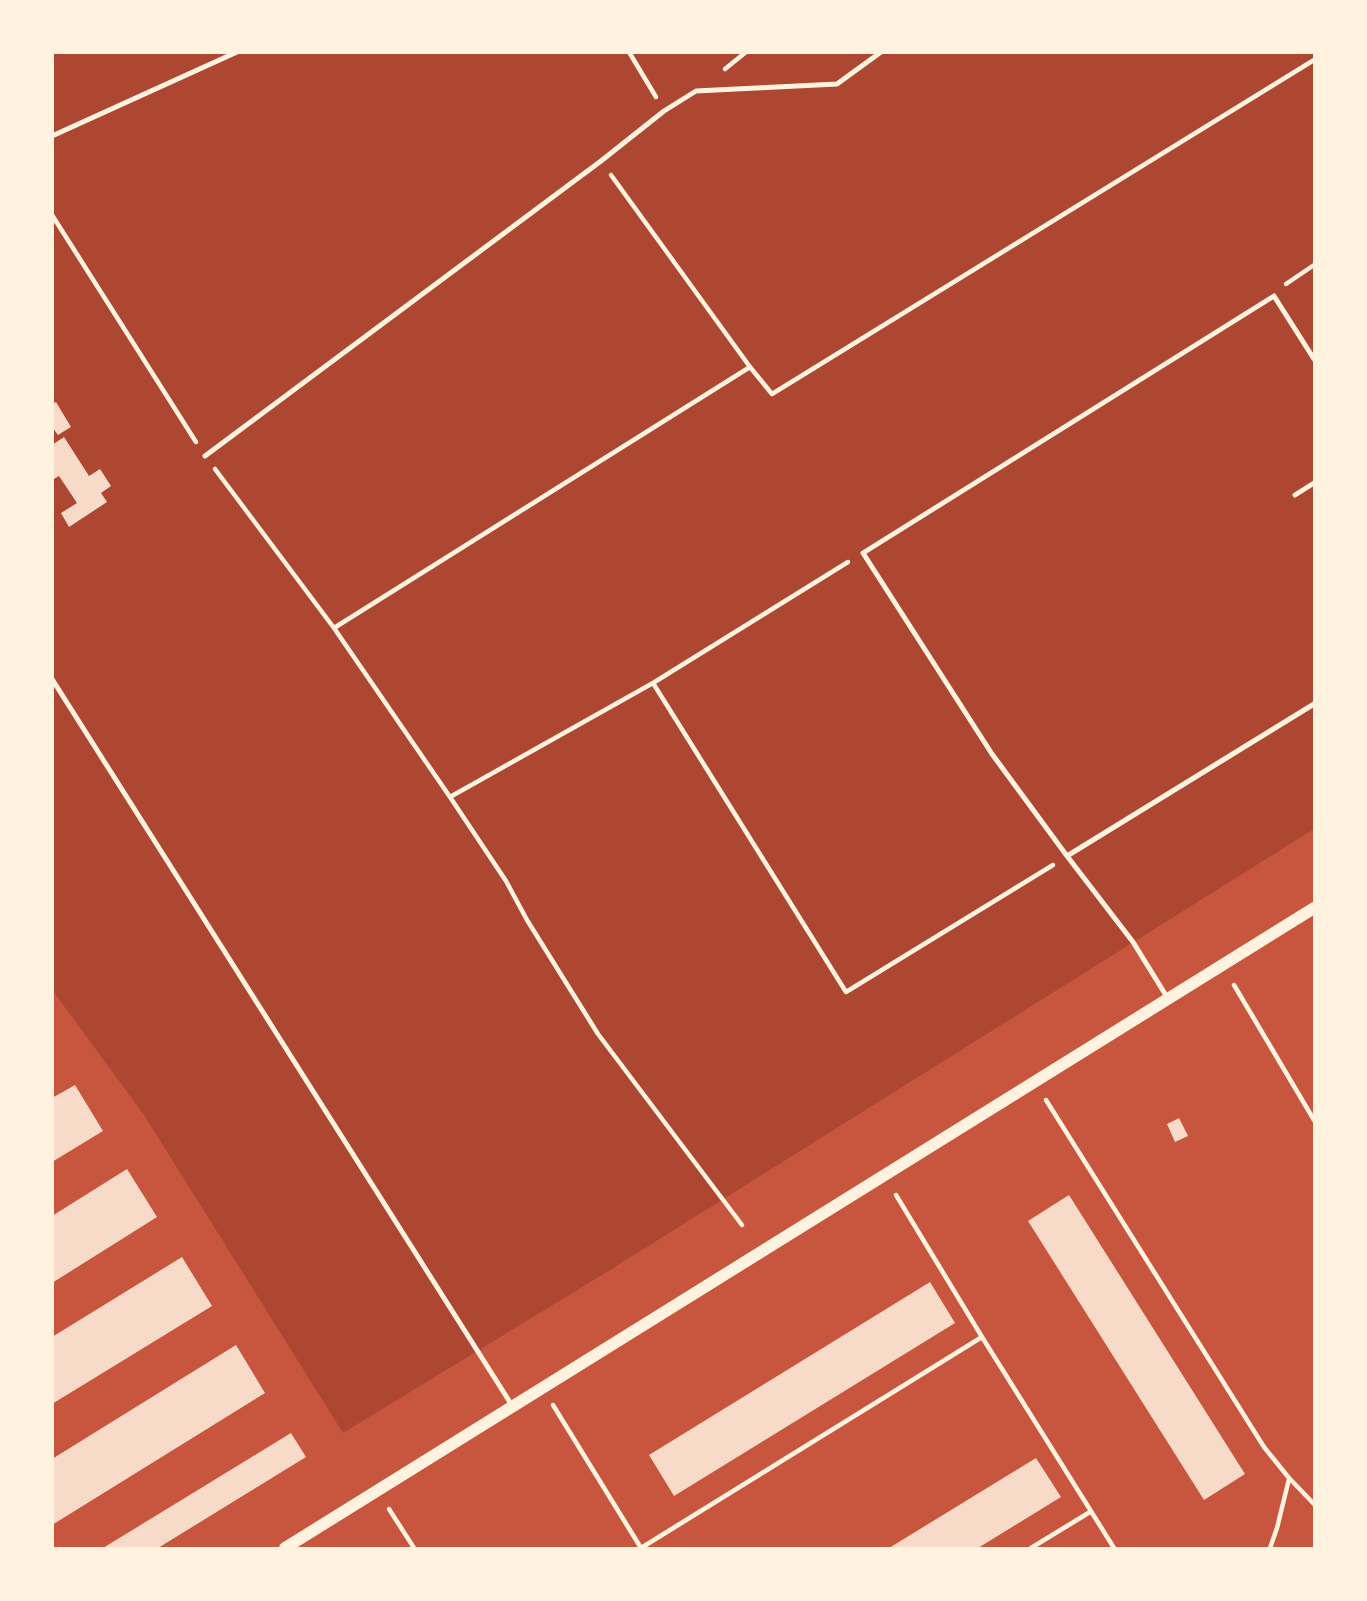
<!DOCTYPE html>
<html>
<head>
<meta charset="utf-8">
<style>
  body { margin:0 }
  #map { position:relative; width:1367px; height:1601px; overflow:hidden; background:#c8553d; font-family:"Sofia Sans Condensed",sans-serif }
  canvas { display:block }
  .frame { position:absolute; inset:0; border:54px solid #fff3e0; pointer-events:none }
</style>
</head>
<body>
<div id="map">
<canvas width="1367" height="1601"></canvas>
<div class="frame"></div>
</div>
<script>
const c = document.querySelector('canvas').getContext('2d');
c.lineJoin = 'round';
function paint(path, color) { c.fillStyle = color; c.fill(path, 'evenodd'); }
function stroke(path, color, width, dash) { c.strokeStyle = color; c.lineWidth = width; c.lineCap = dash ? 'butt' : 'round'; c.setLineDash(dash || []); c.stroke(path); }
paint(new Path2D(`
  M53,53H1314V829L610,1270L343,1433L144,1115L53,991Z`), '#ae4732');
paint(new Path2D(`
  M56,402L71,427L58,435L52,427V404Z
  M64,437L89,476L100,469L111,486L101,493L107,502L69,527L61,513L77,503L59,476L52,480V445Z
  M75,1085L103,1131L52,1162V1098Z
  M1179,1118L1188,1136L1175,1142L1167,1124Z
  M127,1169L157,1217L52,1283V1216Z
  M1069,1195L1245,1474L1204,1500L1028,1221Z
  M182,1257L212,1306L52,1404V1337Z
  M930,1282L955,1323L674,1496L649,1455Z
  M236,1345L265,1393L52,1525V1459Z
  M291,1433L306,1457L158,1548H103Z
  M1036,1458L1061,1497L978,1548H889Z`), '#f7dbc8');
stroke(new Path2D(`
  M629,52L656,97
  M725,69L746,52
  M611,175L750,367L772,394L1314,60
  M52,215L196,442
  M1286,284L1314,265
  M215,469L334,628L450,797L506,881L527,920L598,1034L742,1225
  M334,628L750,367
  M653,683L846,992L1053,865
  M450,797L653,683L848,562
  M1234,985L1314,1120
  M1046,1100L1264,1447L1289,1478L1314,1504
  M896,1195L982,1337L1114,1548
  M553,1405L641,1548L982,1337
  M389,1509L414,1548
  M1031,1548L1090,1512
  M1270,1548L1277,1528L1289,1479`), '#fff3e0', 4.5);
stroke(new Path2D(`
  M52,136L237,52
  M205,456L601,161L664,111L696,91L837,84L881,52
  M1295,495L1314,483
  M52,679L513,1407
  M1067,856L1314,704
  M1167,997L1133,942L1067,856L992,754L863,553L1274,296L1314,359`), '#fff3e0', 5);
stroke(new Path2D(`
  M285,1548L1314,908`), '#fff3e0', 12);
</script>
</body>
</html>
